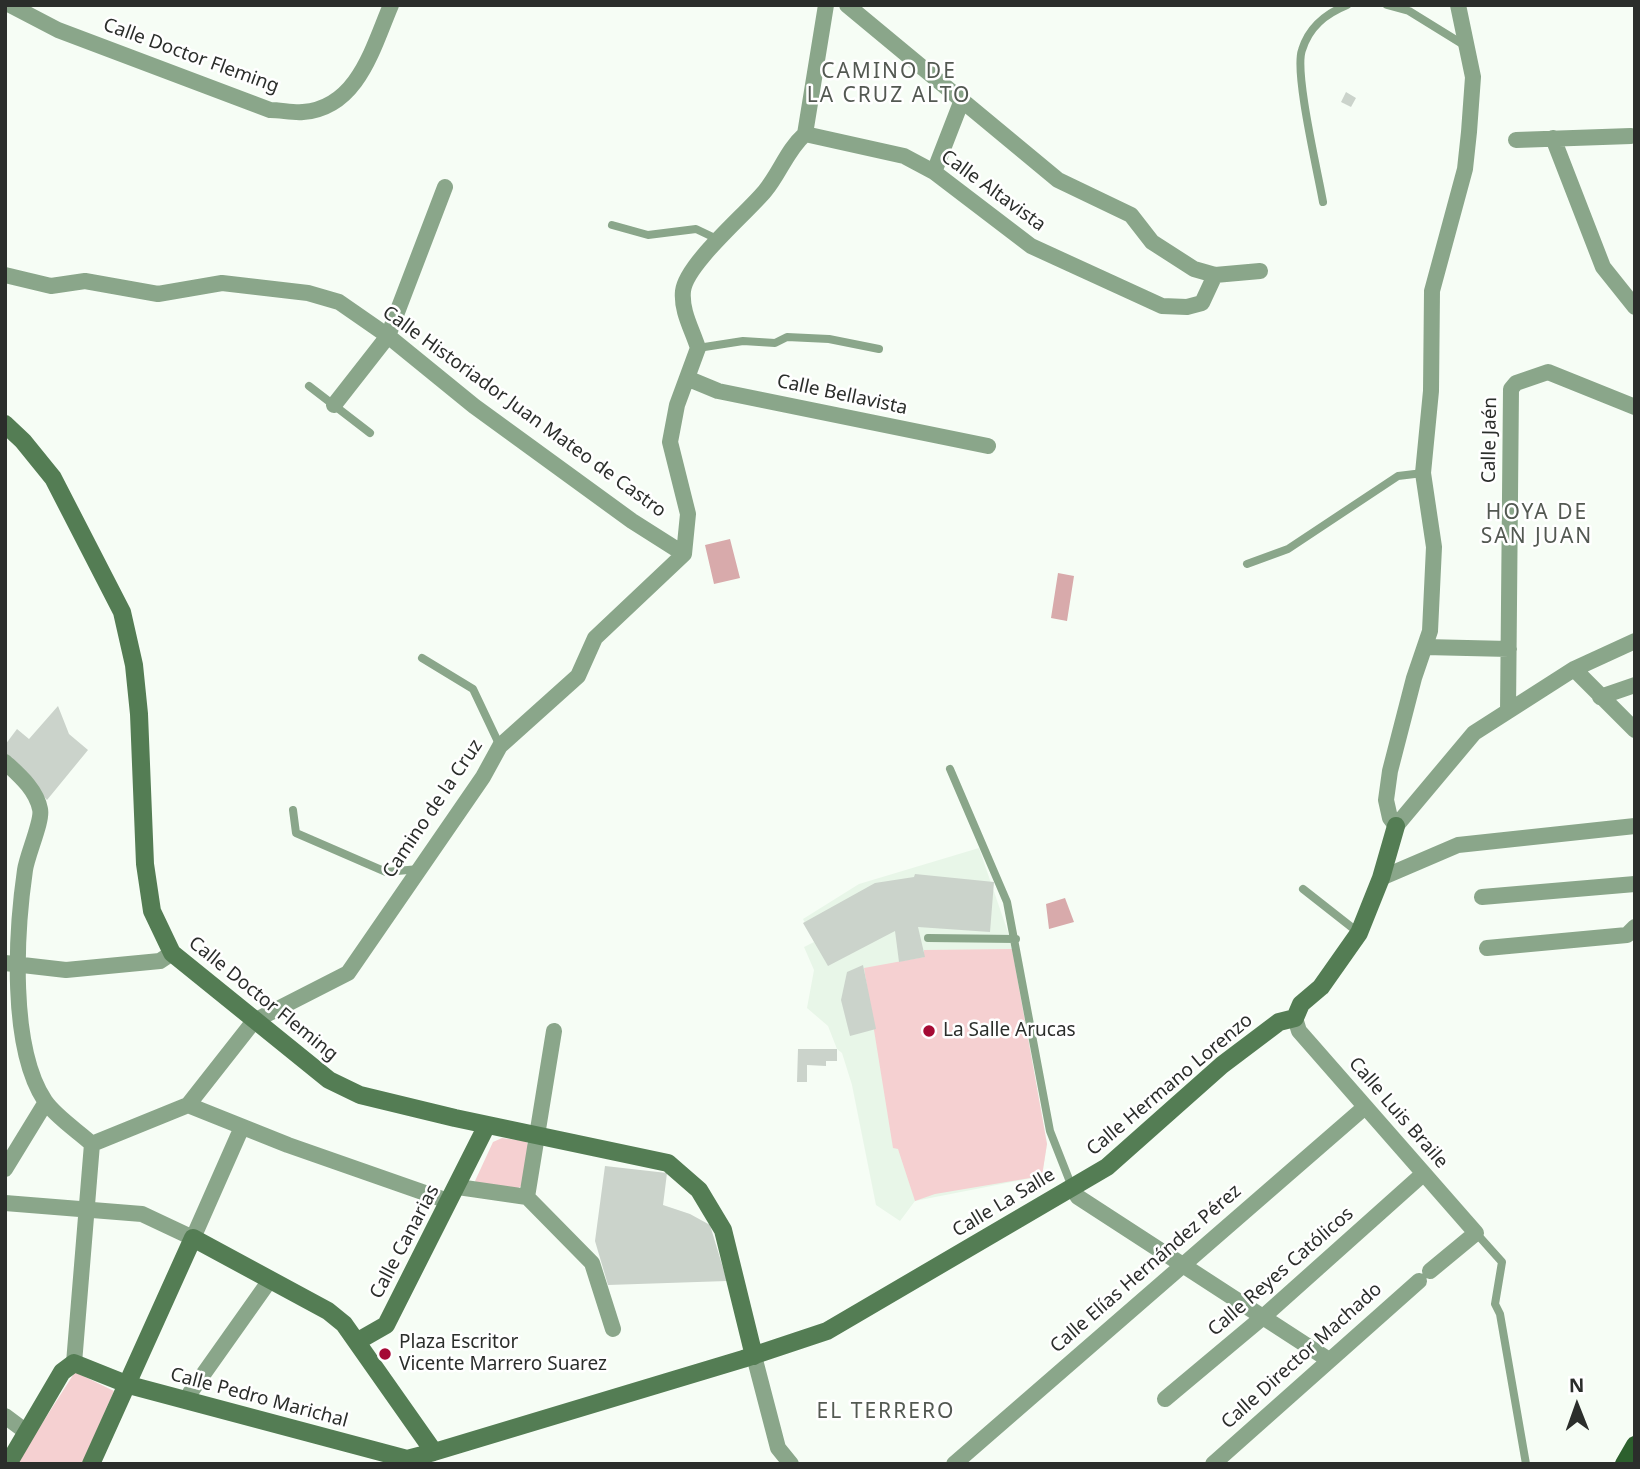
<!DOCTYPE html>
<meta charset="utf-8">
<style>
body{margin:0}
#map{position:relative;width:1640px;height:1469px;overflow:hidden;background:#f6fdf5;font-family:"Noto Sans",sans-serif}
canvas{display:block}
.frame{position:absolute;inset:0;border:7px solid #2b2e2b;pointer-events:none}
.north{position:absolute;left:1542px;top:1371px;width:70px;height:70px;-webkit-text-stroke:5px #fff;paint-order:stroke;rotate:359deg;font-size:19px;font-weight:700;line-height:28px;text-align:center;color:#2b2e2b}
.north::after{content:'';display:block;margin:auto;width:24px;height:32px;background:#2b2e2b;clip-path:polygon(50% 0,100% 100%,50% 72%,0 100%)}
</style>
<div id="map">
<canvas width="1640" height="1469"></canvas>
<div class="frame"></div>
<div class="north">N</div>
</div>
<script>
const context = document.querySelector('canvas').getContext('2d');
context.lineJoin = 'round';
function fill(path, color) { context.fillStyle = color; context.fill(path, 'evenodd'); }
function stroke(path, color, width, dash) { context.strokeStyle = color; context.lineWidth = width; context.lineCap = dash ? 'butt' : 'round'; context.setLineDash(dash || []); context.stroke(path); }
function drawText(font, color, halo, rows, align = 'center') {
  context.font = font + ' "Noto Sans",sans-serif'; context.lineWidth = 5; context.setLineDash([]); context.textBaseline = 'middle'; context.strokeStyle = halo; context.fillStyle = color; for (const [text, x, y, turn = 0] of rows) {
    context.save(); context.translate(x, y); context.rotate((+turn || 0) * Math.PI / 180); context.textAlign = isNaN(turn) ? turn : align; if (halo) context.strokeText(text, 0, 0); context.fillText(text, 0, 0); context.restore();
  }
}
fill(new Path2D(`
 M979,848L1012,944L1047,1144L1042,1176L915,1201L900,1221L876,1205L852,1085L842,1053L837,1049L828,1026L807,1008L814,970L804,947L814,942L803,919L859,884Z`), '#e8f6e8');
fill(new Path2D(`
 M1012,949L1047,1144L1042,1176L935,1194L915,1201L898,1149L893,1148L864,968L924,957V950Z
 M502,1138L526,1141L530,1148L524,1184L514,1191L480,1186L475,1181L493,1142Z
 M75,1372L114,1391L82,1464H16Z`), '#f5d0d1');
fill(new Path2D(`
 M730,539L740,578L714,584L705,545Z
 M1058,573L1074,576L1067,621L1051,618Z
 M1065,898L1074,922L1049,929L1046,904Z`), '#d8aaab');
fill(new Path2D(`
 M1346,92L1356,98L1351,107L1341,102Z
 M58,706L69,734L88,750L47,800L5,755V745L17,729L29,739Z
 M915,874L994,882L990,932L918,927L925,957L899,962L895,931L828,966L803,923L875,883L914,877Z
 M863,965L876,1029L850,1036L841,1000L847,972Z
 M798,1049H837V1061H826V1066L807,1065V1082H797Z
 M605,1166L667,1173L663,1205L690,1214L710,1225L727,1281L608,1285L595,1241Z`), '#cbd3cb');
stroke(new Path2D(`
 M1387,5L1409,11L1464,45
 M1323,202C1318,173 1294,72 1302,50C1309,27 1325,14 1347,5
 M612,225L648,235L696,229L717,239
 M698,348L743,341L775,343L787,337L829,339L879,349
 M309,386L370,433
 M1247,564L1288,549L1398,476L1423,473
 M422,658L473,689L500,746
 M950,769L1007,902L1050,1131L1072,1187
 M293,810L296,833L386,872L419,869
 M1303,889L1359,933
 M928,938L1016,939
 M1476,1233L1502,1262L1495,1304L1500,1314L1526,1464`), '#8aa68a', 8);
stroke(new Path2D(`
 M10,5L58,30L270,110C281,110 293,113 303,112C358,108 373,47 391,5
 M847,5L1058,180L1131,215L1152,242L1194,269L1215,275L1260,271
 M1458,5L1473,77L1469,132L1465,169L1432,291L1431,391L1423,473L1434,547L1430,631L1414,678L1390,771L1386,800L1390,818L1396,826L1474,733L1574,669L1635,641
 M805,134L904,156L934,172L1031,246L1162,306L1187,307L1202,303L1215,275
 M1553,138L1603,267L1635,307
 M1516,140L1631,136
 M934,172L962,100
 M5,275L51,286L85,281L158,294L222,283L308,293L339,302L388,336L474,406L632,521L684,554
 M689,379L718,391L988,446
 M334,405L388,336L445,187
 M1425,647L1509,649
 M1574,669L1635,730
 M1600,697L1635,685
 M1508,711L1511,389L1516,383L1548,372L1635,407
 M5,762C19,775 36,789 40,809C43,820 27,855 25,870C16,932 9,1047 45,1101C56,1117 78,1131 92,1144
 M1381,878L1458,845L1635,826
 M1482,897L1635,884
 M1487,948L1627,935L1635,927
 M5,963L66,970L160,961L172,953
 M1295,1018L1299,1031L1476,1233L1430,1271
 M188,1105L288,1145L448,1201
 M92,1144L188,1105L254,1021L348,973L483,777L500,746L578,676L595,638L684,554L688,514L670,442L677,405L698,348C692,329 681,311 683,291C686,264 746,214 765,191C780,173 787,150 805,134L826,5
 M5,1169L46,1102
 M458,1187L527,1197
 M1072,1188L1078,1197L1329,1360
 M527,1197L554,1031
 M527,1197L592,1263L613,1329
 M5,1203L142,1214L193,1238L242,1127
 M754,1356L778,1448L791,1464
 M74,1363L92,1144
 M1165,1399L1263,1317L1423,1174
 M188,1400L190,1393L270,1280
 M5,1416L25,1431
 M954,1464L1365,1107
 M1213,1464L1419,1281`), '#8aa68a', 16);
stroke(new Path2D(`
 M5,424L23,441L53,478L122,612L134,665L139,714L145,864L152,911L172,953L329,1080L360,1095L455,1118L668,1163L699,1190L723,1230L754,1356
 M358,1341L386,1325L487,1125
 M8,1464L62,1372L74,1363L129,1385L407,1459L434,1452L743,1359L827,1331L1107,1167L1222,1065L1279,1022L1295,1018L1301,1004L1321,987L1359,933L1381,878L1396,826
 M91,1464L193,1238L328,1311L344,1324L434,1452`), '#547d54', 18);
stroke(new Path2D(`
 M1624,1464L1635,1445`), '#2c602d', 18);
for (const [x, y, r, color] of [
 [929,1031,7,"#a50a34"],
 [385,1354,7,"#a50a34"]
]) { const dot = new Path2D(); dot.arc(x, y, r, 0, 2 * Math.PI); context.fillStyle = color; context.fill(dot); stroke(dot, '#fff', 2.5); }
drawText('19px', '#2b2e2b', '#fff', [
 ["Calle Doctor Fleming",191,56,20],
 ["Calle Altavista",993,191,36],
 ["Calle Bellavista",842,395,12],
 ["Calle Historiador Juan Mateo de Castro",524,412,36],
 ["Calle Jaén",1490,440,-89],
 ["Camino de la Cruz",433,809,-56],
 ["Calle Doctor Fleming",263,999,39],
 ["Calle Hermano Lorenzo",1170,1085,-40],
 ["Calle Luis Braile",1398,1113,49],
 ["Calle La Salle",1004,1203,-31],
 ["Calle Canarias",405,1242,-62],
 ["Calle Elías Hernández Pérez",1146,1269,-41],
 ["Calle Reyes Católicos",1281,1272,-41],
 ["Calle Director Machado",1302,1356,-42],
 ["Calle Pedro Marichal",259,1398,15]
]);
drawText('19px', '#2b2e2b', '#fff', [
 ["La Salle Arucas",943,1031],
 ["Plaza Escritor",399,1343],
 ["Vicente Marrero Suarez",399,1365]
], 'left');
context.letterSpacing = '2px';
drawText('21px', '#535952', '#fff', [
 ["CAMINO DE",889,72],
 ["LA CRUZ ALTO",889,96],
 ["HOYA DE",1537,513],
 ["SAN JUAN",1537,537],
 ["EL TERRERO",886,1412]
]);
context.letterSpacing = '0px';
</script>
